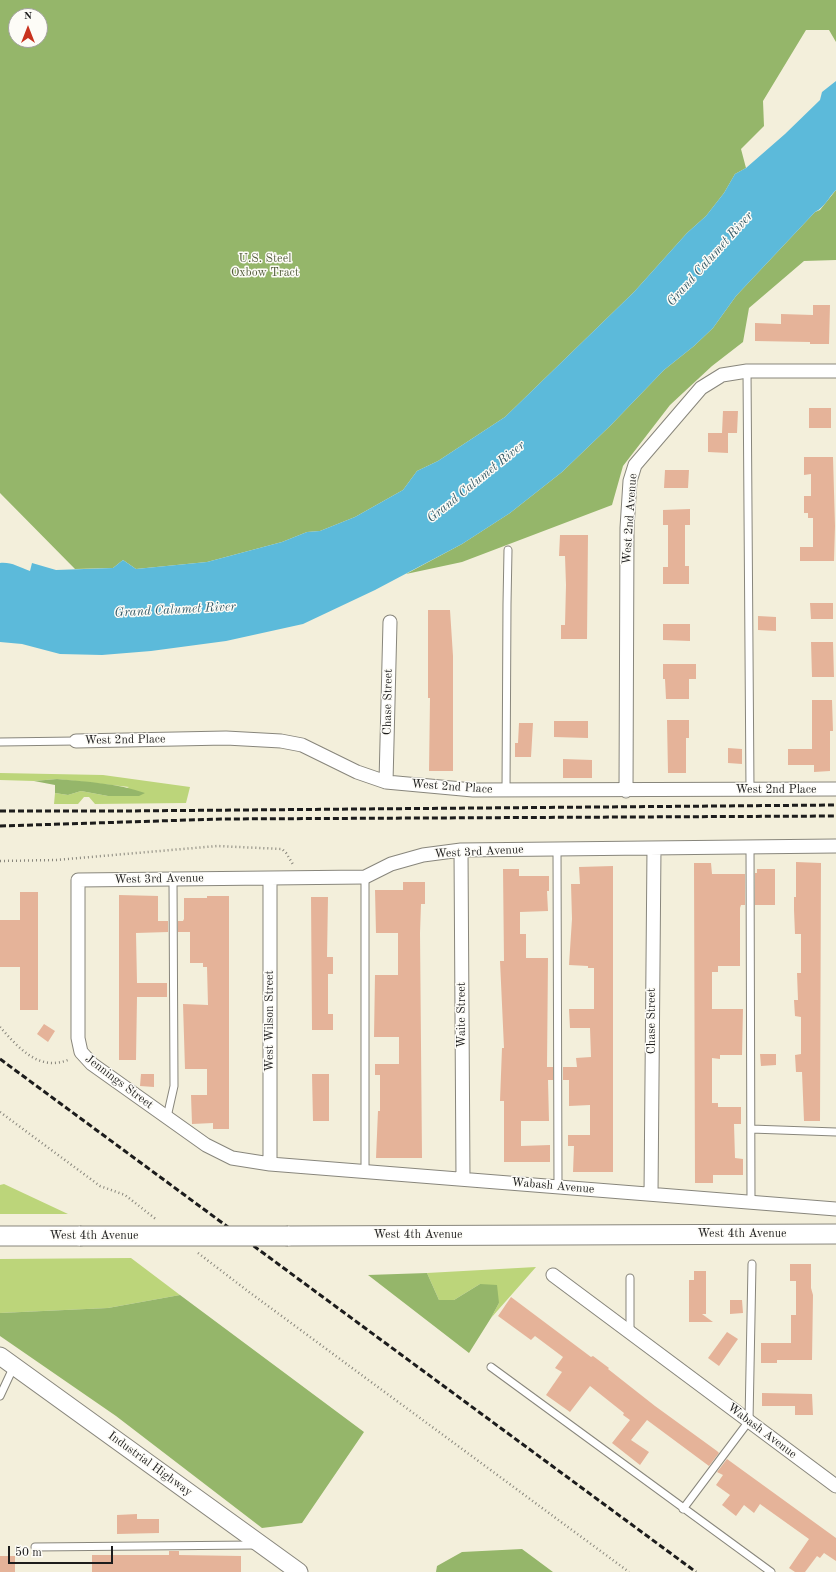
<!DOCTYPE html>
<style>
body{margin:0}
#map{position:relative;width:836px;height:1572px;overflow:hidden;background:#f3efdb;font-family:"Old Standard TT",serif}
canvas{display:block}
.north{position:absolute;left:8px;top:8px;width:40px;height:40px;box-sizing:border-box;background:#fdfcf7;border:1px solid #a3a29f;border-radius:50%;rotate:0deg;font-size:11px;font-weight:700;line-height:16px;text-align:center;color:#1c1c1c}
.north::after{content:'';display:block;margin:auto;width:14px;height:18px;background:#c8321e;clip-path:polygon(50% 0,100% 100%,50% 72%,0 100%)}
.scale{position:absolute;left:8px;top:1546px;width:105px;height:18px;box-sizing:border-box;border:2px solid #1c1c1c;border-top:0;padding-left:5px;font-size:12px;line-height:14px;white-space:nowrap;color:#1c1c1c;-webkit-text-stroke:3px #fdfcf7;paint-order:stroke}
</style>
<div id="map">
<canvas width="836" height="1572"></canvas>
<div class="north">N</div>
<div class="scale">50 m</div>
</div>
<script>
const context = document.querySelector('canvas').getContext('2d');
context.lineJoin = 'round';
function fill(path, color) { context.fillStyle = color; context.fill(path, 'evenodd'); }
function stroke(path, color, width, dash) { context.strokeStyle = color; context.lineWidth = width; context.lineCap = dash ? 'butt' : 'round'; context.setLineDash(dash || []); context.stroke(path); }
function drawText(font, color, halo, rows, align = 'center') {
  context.font = font + ' "Old Standard TT",serif'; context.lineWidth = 3; context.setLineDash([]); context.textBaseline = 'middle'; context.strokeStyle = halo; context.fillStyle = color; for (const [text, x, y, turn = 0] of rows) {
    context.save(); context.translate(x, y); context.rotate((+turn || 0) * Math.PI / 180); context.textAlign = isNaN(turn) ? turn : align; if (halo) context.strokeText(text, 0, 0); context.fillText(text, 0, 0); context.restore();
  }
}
fill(new Path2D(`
 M0,773L103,775L190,787L186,803L95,804L89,797H84L78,804H54L55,793L68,795L81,791L108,796L129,787L57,779L34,781L0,780Z
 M4,1184L68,1214H0V1185Z
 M131,1258L180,1295L108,1308L0,1313V1259Z
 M536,1267L491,1318L499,1303L480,1284L454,1300H439L427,1273Z`), '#bcd57a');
fill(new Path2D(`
 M0,0H836V42L829,30H806L763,101L764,126L741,149L746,168L735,174L724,193L706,216L687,233L634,292L505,417L438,461L417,471L403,490L355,517L320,531L307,532L282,542L207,562L136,569L123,560L113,568L75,569L0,493ZM16,16H40V40H16Z
 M836,190V260L804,261L749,308L743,342L712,366L670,405L623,466L612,505L462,562L406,574L462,544L510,513L562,472L611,425L664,370L694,346L713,328L736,296L815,212L820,210Z
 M57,779C87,782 117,783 145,793L139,796H108L81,791L68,795L55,793V785L34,781Z
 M427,1273L439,1300H454L480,1284L497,1285L499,1303L491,1318L469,1353L368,1275Z
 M180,1295L364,1432L302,1523L262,1528L116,1416L0,1336V1313L108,1308Z
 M522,1549L553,1572H436L437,1566L462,1552Z`), '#95b66a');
fill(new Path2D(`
 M836,81V190C828,198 825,207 815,212L736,296L713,328L694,346L664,370L611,425L562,472L510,513L462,544L375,590L303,624L226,641L151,651L102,655L60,654L22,644L0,642V563C12,562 18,567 30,571L32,563L56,570L113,568L123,560L136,569L207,562L282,542L307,532L320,531L355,517L403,490L417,471L438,461L505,417L634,292L687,233L706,216L724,193L735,174L746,168L785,134L820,100L822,92Z`), '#5cbada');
fill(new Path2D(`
 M813,305H830L829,344H810V342L755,341V323L781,324V314L813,315Z
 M809,408H831V428H809Z
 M723,411H738L737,433H722Z
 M708,433H728V453L708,452Z
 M804,457H833L835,526L834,561H800V547H813V518H808V513H804V496H811V474L804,475Z
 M665,470H689L688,488H664Z
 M690,509V525H685V566H689V584H663V567H668V525H663V510Z
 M560,535H588L587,639H561V625H565L566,585L565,556H559Z
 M810,603H833V619H811Z
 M428,610H450L453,656V771H429L430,698H428Z
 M758,616L776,617V631L758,630Z
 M663,624H690V641L663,640Z
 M811,642H833L834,677H812Z
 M663,664H696V679H689V699H666L665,679H663Z
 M812,700H832L833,731H830V771L814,772V765H788V749H812Z
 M667,720H689V738H686V773H668Z
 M554,721H588V738L554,737Z
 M519,723H533L531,757H515V743H518Z
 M728,748L742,749V764L728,763Z
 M563,759L592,760V778H563Z
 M796,862L821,863L820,1121H804L802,1072H796L795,1055L801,1054V1017L795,1016L794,1000H798L797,973H801V934H795L794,910V897H796Z
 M694,863H711L712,874H745V905H741L740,908V966H718V972H712V1009H743L742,1055H720V1059L712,1058V1103H718V1107H741V1124H734L735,1158L743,1159V1175H713V1183H695Z
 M613,866V1172H573L574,1146H568V1135H590V1105L569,1106V1080H563V1067H577L576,1058L591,1057L590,1028H570L569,1009H594V968H588V966L569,965L572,919L571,884H580L579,867Z
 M503,869H519V876H549V891H547L548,911L520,912V934H526V958H548L547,1067H553V1080H548L549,1121H521V1146L550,1145V1162H504V1101H500L502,1048H504L500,961H504Z
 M757,869H775V905H755V873H757Z
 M403,882H425V904H421L420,933L422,1158H376L378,1111H380V1075H375V1064H399V1037H374L375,975H398V933H376L375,890H403Z
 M20,892H38V1010H20V967H0V920H20Z
 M119,895L158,896V921H168V932L136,933L137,983H167V997H137L136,1060H119Z
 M207,896H229V1129H213V1123L192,1124L191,1095H207V1069H185L183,1004L208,1005L207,967H203V963H190V932H178V921H183L184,919V898H207Z
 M311,897H328L327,957H333V974H328V1014H333V1030H312Z
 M44,1024L55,1031L48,1042L37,1034Z
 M760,1054H776V1065L761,1066Z
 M141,1074H154V1087L140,1086Z
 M312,1074H329V1121H313Z
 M790,1264H811V1288L813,1295L812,1360H777V1363H761V1343H791V1315H796V1281H790Z
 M694,1271H706V1314H702L713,1322H689V1280H694Z
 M511,1297L591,1357L593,1356L609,1368L608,1369L655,1406L717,1451L719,1453L709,1466L647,1420L631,1440L649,1452L640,1465L612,1443L630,1420L623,1415L624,1413L590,1386L570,1412L546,1395L562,1372L555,1368L563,1357L535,1336L531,1340L498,1316Z
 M730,1300H742L743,1313L730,1314Z
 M727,1332L738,1339L719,1366L708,1358Z
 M762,1393L812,1394L813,1415H795V1406H762Z
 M727,1459L836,1538V1561L824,1553L820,1558L817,1556L805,1572H795L789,1568L809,1539L760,1504L754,1513L744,1505L736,1516L722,1505L730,1495L716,1485L723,1475L717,1472Z
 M137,1514V1519H159V1533L117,1534V1515Z
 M169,1551H179V1555L241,1556V1572H92V1555H169Z
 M0,1556H15V1572H0Z`), '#e5b399');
const service = new Path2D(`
 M747,371L750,790
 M0,742L76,741
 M506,791L507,604L508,550
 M750,847L751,1202
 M557,849L558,1187
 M365,877V1172
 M167,1117L174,1086L173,879
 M751,1129L836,1132
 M630,1278V1333
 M491,1367L771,1572
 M0,1396L14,1366
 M683,1509L749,1421L752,1264
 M35,1547L255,1545`);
const minor = new Path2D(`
 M76,741L226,738L281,741L302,745L357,772L386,782L473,790L836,789
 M386,782L390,622
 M626,791L627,528L630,481L635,465L701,388L722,375L747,371H836
 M836,846L461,850L423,855L391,864L365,877L78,880V1038L81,1052L92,1064L206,1145L232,1158L270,1164L836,1209
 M461,850L463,1179
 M270,1164V878
 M651,1194L654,848
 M553,1275L836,1486`);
const tertiary = new Path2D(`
 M0,1356L299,1572`);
const secondary = new Path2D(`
 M0,1236H80
 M288,1236L836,1234`);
stroke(service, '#88867c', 9);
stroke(minor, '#88867c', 15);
stroke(tertiary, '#88867c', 19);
stroke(secondary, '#88867c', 21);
stroke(new Path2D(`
 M0,861L56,860L217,846L282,849L286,853L294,866
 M0,1027C18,1047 39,1073 70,1059
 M0,1112L100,1186L125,1195L157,1220
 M198,1253L249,1292L629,1572`), '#88867c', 2.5, [1, 3]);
stroke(service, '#fff', 7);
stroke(minor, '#fff', 13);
stroke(tertiary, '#fff', 17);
stroke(secondary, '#fff', 19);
stroke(new Path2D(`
 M0,811H122L836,805
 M0,826L221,819L836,816
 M0,1059L696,1572`), '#1c1c1c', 3, [6, 3]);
const secondaryBridge = new Path2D(`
 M80,1236H288`);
stroke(secondaryBridge, '#88867c', 21, []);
stroke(secondaryBridge, '#fff', 19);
drawText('12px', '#545d3d', '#fdfcf7', [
 ["U.S. Steel",265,259],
 ["Oxbow Tract",265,273]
]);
drawText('12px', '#1c1c1c', '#fdfcf7', [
 ["West 2nd Avenue",630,519,-86],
 ["Chase Street",388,702,-89],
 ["West 2nd Place",125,740,-1],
 ["West 2nd Place",452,787,4],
 ["West 2nd Place",776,790],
 ["West 3rd Avenue",479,852,-3],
 ["West 3rd Avenue",159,879,-1],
 ["Waite Street",462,1015,-90],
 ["West Wilson Street",270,1021,-90],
 ["Chase Street",652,1021,-90],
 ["Jennings Street",119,1082,37],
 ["Wabash Avenue",553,1186,5],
 ["West 4th Avenue",742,1234],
 ["West 4th Avenue",418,1235],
 ["West 4th Avenue",94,1236],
 ["Wabash Avenue",762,1431,37],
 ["Industrial Highway",150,1464,36]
]);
drawText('italic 13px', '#365b68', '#fdfcf7', [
 ["Grand Calumet River",710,259,-48],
 ["Grand Calumet River",476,482,-39],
 ["Grand Calumet River",175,610,-3]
]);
</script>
